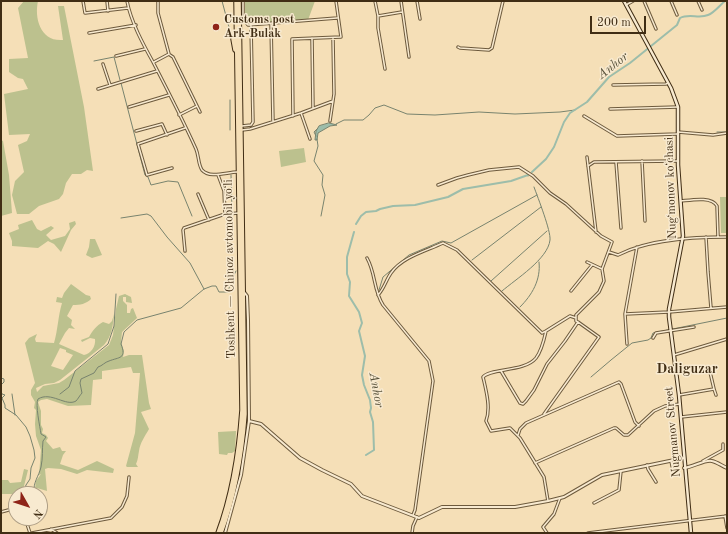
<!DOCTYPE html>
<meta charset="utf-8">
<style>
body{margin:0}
#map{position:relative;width:728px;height:534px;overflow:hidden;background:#f5dfb7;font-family:"Old Standard TT",serif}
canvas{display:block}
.frame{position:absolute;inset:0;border:2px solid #402d14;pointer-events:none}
.north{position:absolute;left:8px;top:486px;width:40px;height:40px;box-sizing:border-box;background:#f8ead0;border:1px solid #ae9e85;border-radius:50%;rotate:129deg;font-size:11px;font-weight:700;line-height:16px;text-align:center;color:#402d14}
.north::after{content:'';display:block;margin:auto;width:14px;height:18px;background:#8f2418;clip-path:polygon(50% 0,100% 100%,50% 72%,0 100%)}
.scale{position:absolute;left:590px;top:16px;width:56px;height:18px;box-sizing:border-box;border:2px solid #402d14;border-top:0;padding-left:5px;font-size:12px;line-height:14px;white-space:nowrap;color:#402d14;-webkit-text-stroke:3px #f8ead0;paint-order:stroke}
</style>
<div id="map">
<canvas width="728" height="534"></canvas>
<div class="frame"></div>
<div class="north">N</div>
<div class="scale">200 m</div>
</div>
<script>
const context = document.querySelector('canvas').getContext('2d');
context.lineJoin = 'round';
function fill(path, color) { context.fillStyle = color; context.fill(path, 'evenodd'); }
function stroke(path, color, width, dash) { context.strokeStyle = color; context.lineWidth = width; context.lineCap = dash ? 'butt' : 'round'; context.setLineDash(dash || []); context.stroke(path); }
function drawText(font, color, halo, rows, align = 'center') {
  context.font = font + ' "Old Standard TT",serif'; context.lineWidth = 3; context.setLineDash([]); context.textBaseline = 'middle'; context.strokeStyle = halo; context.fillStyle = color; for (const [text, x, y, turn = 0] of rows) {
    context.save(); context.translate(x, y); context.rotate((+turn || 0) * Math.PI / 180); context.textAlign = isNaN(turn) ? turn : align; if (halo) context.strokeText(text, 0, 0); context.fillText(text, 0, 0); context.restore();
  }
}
fill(new Path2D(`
 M24,1H38C34,19 41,42 63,40L58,6H64L84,107L93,171L87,170L81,174H72L66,183L63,194L59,199L39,206L29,214H17L12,195L15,181L24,172L18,145L27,141L30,134L9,135L4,94L28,89L23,79L18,78L9,72V59L28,58L18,8Z
 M245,1H315L308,20L249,24L245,21Z
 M1,140L3,141L9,175L12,213L1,216Z
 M304,148L306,162L281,167L279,151Z
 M720,197H727V233H721Z
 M32,220L37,229L41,231L51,226L54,228L46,235L51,240L65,236L70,229L69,223L75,221L76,224L71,230L61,252L54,244L48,241L38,248L12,246V241L9,233L19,229L18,225Z
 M90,239H95L102,255L92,258L86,255L89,247Z
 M71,284L86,295L90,296L91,299C86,304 80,305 73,305L67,316L72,320L71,325L75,329L69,328L65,333L59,344L84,355C91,354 96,346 95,339L90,338L82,342L81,340L89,337C93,330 96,326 103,322L109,324L112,321L114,314C113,325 112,336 104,345L60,380L54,383L45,384L36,388L37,392L43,386L59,383L64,380L109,345L113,335L116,309L119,296L125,294L131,297L132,303L126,302V297H123V301L127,305V313H130L131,309L133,308L137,318L122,332L121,342L124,351L123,357L129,355H142L149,403L151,409L141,412L149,429C145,436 140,443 139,451C138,456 138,460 136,464L138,467H127L126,466L135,433L140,373H133L131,367L102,371V379L93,380L91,405L68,406L47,399L41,400L38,402L41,411V425L43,429L42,433L46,435L48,438L46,441L53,449L60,447L62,451H66L63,455L60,464L78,470L97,461L114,469L113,473L87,470L77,474L61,469L48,468L45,469L47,491L37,488L35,489L36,481L41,474L39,475L41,450L36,436L35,424L36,410L34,408L35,402L31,395V390L35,383L25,343L29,338L37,334L35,339L36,342L54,343C58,329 58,316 62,303L56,302L57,297L62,298L64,293ZM60,348L66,350V352L73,355L63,370L51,366Z
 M236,431L235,451L232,453H228L227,455L219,454L218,432Z
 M24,469L28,470L22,494H1V480H8L10,483L21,482Z`), '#bcc18e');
const water = new Path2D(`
 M329,123L337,125L330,126L318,133L317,140H315L316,131L319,126Z`);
fill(water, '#9dbdaa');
stroke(water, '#78836e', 1);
stroke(new Path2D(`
 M222,1L229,27
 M94,61L114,57L120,80
 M121,83L145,175L148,177L151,185L168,181L178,182L192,216
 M336,124L344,120H363L369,115L375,108L384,105L407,114L435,115L479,112L515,114L560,112L575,110
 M230,130V100
 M717,132H727
 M316,136L314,132L317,129
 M317,139L318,146L314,161L323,175L322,185L325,195L321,216
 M231,175L232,210
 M528,175V176
 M121,218L147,214L151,216L167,237L190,263L204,289
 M472,260L541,207
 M491,281L547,231
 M379,290L383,277L409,255L442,241L451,243L537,195
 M502,291C516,279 548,259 550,240C551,231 538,198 534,187
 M520,307C532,295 541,280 539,262
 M591,377L611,360L632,343L648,340L651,338L653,333L727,318
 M1,378L4,379V382L1,385
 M1,391L2,394L5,395L2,398L5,405V408L16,415L26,427L30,436L34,450L35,458L31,468L30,479L26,485L23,494
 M12,394L15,415
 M60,394L69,387L75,371L108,344L114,326L116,294
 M34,492C33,482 39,476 41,467C43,458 42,449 43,441L46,437L41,434C40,427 35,404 38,399C51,391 66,407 76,401C78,399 80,395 82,393L80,383L81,379L94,373L98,367C102,366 105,362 109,361C119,357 127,359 121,344L124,332L137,320L181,308L204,289L212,286H216L219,292H228L231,281L236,271`), '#78836e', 1);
stroke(new Path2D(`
 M532,172L546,159L554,147L564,122L570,113L587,102L609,77L630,63L677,25L680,18C689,13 699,19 708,15C714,13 720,5 725,1
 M356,224L361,216L366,212L376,211L380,209L393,206L415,205L448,197L463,189L511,181L528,175
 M354,232L347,257V274L350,282L349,296L359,312L362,323L359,331L365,356L362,375L364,385L370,400L371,408L370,412L373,422L374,450L366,455`), '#9dbdaa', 2);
const minor = new Path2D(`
 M83,1L85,13L128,8
 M107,1L108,11
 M127,1C131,22 143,44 153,62C168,91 183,120 196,149C199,156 198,164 202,170C210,179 227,172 237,172
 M243,1V19L248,25L337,18
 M375,1L378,16V28L385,69
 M401,1L409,57
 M417,1L420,19
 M644,1L656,29
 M671,1L677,15
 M698,1L702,10
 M626,5L633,1
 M378,16L402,12
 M271,24L273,122
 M89,33L136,25
 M312,38L313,108
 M458,47L460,48L489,50L492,48L503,1
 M170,55L173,57L200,112
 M116,56L145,49
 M154,62L169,54L158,13V1
 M103,64L110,85
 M613,85L666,84L668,83
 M98,89L157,71
 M129,107L169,95
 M610,109L678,107
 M301,113L310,139
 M179,115L197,106
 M293,116L292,39L341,37L336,1
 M584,116L617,136L677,134
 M330,121L334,94L333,38
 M242,126L251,125L253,122L251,26
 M242,130L250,129L301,113L333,101
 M136,131L162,124L167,135
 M678,132L713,135L727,133
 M587,157L596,232
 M642,161L645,221
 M616,162L621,228
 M588,166L594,162L678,161
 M172,168L147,175L138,144L185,128
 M218,175L224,191L225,214
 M438,185L457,178L468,175L489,170L519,167L533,176L550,193L566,204L601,236L612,242L602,269L604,281L599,292L576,315V321L578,322
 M198,194L209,220
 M681,201C691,200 712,196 717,206L718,237
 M706,237L708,272L711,308
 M185,251L183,230L184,228L225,214L239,213
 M609,252L618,255C649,239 693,237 727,237
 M367,258C376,274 373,289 383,305L429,361L433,381L415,510L413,515
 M587,262L602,269
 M571,291L592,265
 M378,295C384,289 386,280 391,273C402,257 426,251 443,243L457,250L542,333L546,331L570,316L576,318
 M625,314L669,312L727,307
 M546,331C544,340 542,350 536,358C525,372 490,368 483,377C486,390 491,408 486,421L491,431L510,428L520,438L544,477L548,501
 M653,338L656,333L694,327
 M627,344L625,314L637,247
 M674,355L727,339
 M501,371L520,403L523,404L526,401L534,390L547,364L565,341L578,322
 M714,389L716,395
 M679,395L714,389L710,372
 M544,414L599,337L578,322
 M681,417L727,412
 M518,435L520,429L526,423L619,382L621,384L635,422L639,426
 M671,461L673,471
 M703,461L723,450V444
 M535,463L614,428H616L624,435H628L654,411L665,406L680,404
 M647,465L648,469L656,482
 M594,503L619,490L621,471
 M1,512L16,508
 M725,516L727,528
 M25,518L30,533
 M51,529L57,533
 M32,533L111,518L122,507L127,496L129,477
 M412,533L413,526L417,517
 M547,533L543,527L554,514L560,498
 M588,533L727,516`);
const tertiary = new Path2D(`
 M249,421L261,424L300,458L322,470L351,484L362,496L419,518L442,507H515L548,501L564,497L602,475L684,458
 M684,468C693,467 706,459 712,461C717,462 722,466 727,468
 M225,533L241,475L249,421L248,320L247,296L244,292`);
const secondary = new Path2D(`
 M624,1L671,88L678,107V165L683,236L669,309V317L679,395L691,533`);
const trunk = new Path2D(`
 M235,50L233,39L236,37L239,38
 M218,533C233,493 239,452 242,410L236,1
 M221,533C235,495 242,454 245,414L239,1`);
stroke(minor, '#6d5a3d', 3.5);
stroke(tertiary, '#6d5a3d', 4);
stroke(secondary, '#402d14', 4.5);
stroke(trunk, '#402d14', 5.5);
stroke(minor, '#f8ead0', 1.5);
stroke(tertiary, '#f8ead0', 2);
stroke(secondary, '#f8ead0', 2.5);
stroke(trunk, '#f5dfb7', 3.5);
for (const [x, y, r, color] of [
 [216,27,4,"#8f2418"]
]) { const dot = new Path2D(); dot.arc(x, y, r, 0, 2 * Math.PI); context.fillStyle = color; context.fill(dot); stroke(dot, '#f8ead0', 1.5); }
drawText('bold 12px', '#402d14', '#f8ead0', [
 ["Customs post",224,20],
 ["Ark-Bulak",224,34]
], 'left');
drawText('12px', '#402d14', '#f8ead0', [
 ["Nugʻmonov koʻchasi",671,188,-92],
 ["Toshkent — Chinoz avtomobil yoʻli",230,269,-91],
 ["Nugmanov Street",673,432,-95]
]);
drawText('italic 13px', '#57513a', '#f8ead0', [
 ["Anhor",613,66,-38],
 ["Anhor",376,390,80]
]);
drawText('bold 14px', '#402d14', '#f8ead0', [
 ["Daliguzar",687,369]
]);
</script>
